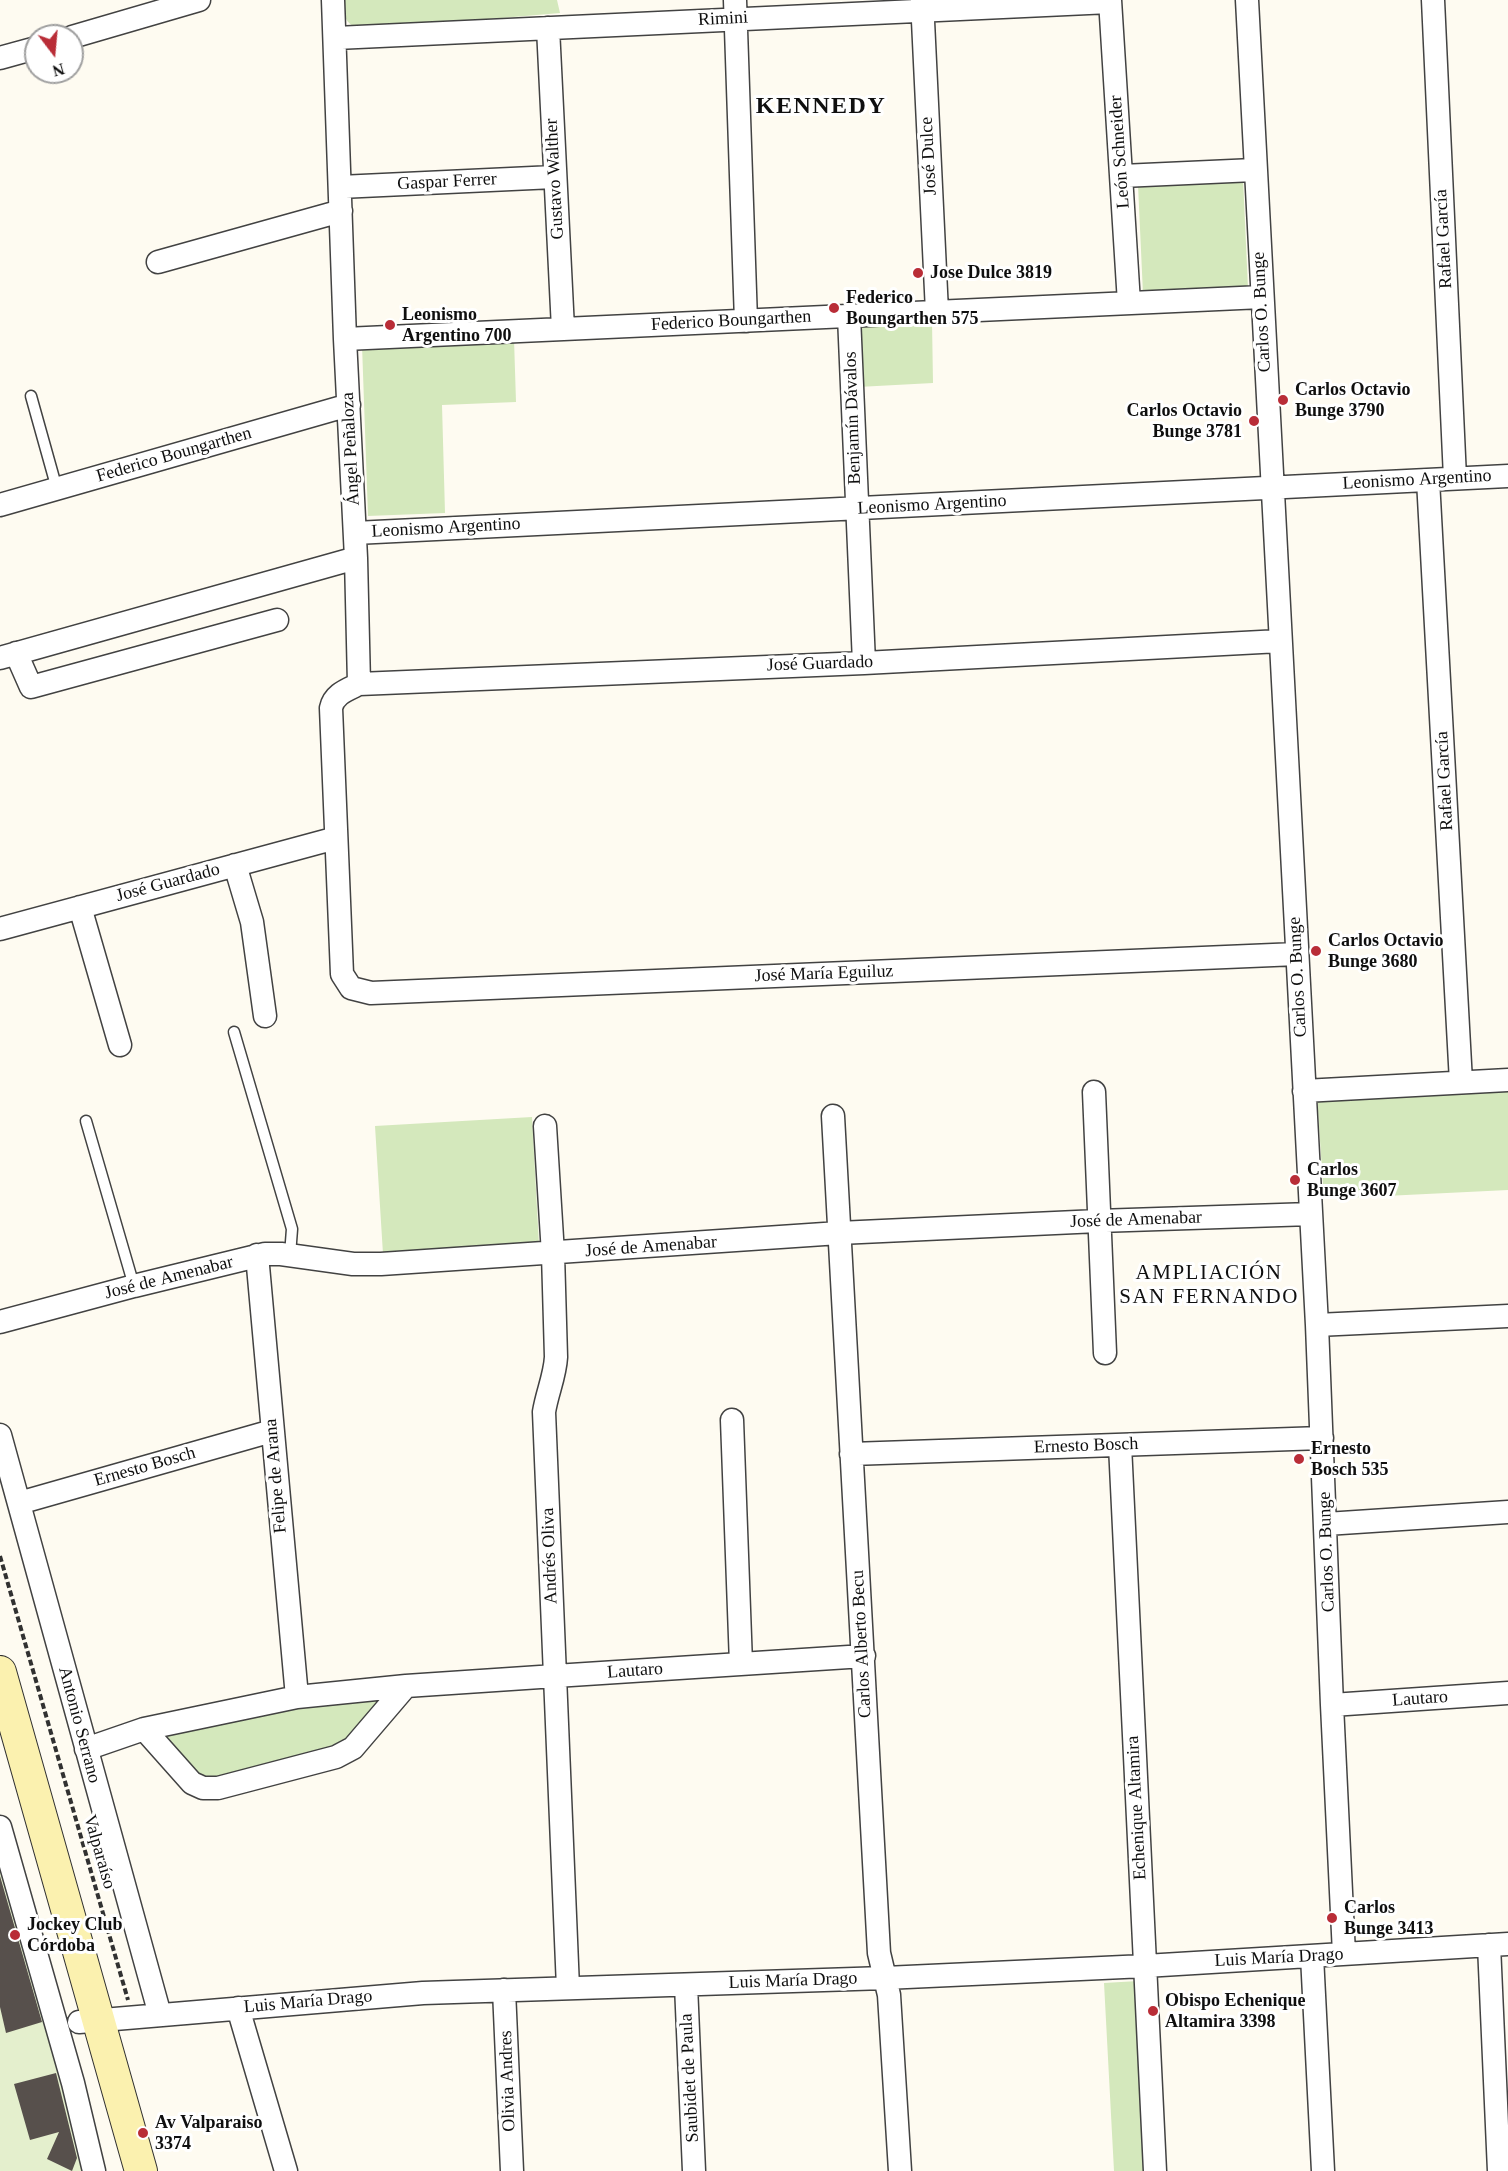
<!DOCTYPE html>
<meta charset="utf-8">
<style>
body{margin:0}
#map{position:relative;width:1508px;height:2171px;overflow:hidden;background:#fefbf1;font-family:"Times New Roman",serif}
canvas{display:block}
.north{position:absolute;left:24px;top:24px;width:60px;height:60px;box-sizing:border-box;background:#fff;border:2px solid #9f9f9f;border-radius:50%;rotate:164deg;font-size:16px;font-weight:700;line-height:24px;text-align:center;color:#0f0f0f}
.north::after{content:'';display:block;margin:auto;width:21px;height:27px;background:#b92d37;clip-path:polygon(50% 0,100% 100%,50% 72%,0 100%)}
</style>
<div id="map">
<canvas width="1508" height="2171"></canvas>
<div class="north">N</div>
</div>
<script>
const context = document.querySelector('canvas').getContext('2d');
context.lineJoin = 'round';
function fill(path, color) { context.fillStyle = color; context.fill(path, 'evenodd'); }
function stroke(path, color, width, dash) { context.strokeStyle = color; context.lineWidth = width; context.lineCap = dash ? 'butt' : 'round'; context.setLineDash(dash || []); context.stroke(path); }
function drawText(font, color, halo, rows, align = 'center') {
  context.font = font + ' "Times New Roman",serif'; context.lineWidth = 6; context.setLineDash([]); context.textBaseline = 'middle'; context.strokeStyle = halo; context.fillStyle = color; for (const [text, x, y, turn = 0] of rows) {
    context.save(); context.translate(x, y); context.rotate((+turn || 0) * Math.PI / 180); context.textAlign = isNaN(turn) ? turn : align; if (halo) context.strokeText(text, 0, 0); context.fillText(text, 0, 0); context.restore();
  }
}
fill(new Path2D(`
 M344,0H557L560,13L361,30C343,22 345,18 344,0Z
 M1243,179L1248,288L1143,294L1138,185Z
 M932,321L933,383L858,387L857,323Z
 M514,339L516,402L442,405L445,513L368,516L362,345Z
 M1508,1088V1190L1324,1199L1317,1097Z
 M532,1117L539,1245L383,1254L375,1126Z
 M391,1690L339,1749L202,1781L161,1734Z
 M1138,1981L1148,2171H1114L1104,1983Z`), '#d4e8bc');
fill(new Path2D(`
 M0,1826L98,2171H0Z`), '#e4efcd');
fill(new Path2D(`
 M0,1876L42,2022L6,2033L0,2007Z
 M56,2073L77,2158L72,2171L47,2159L59,2132L30,2140L14,2084Z`), '#57504c');
const service = new Path2D(`
 M31,396L57,489
 M234,1032L292,1229L290,1255
 M86,1121L134,1286`);
const minor = new Path2D(`
 M333,0L345,339L356,558L359,684
 M735,0L746,321
 M922,0L937,312
 M1110,0L1129,303
 M1247,0L1317,1325L1332,1705L1344,1954
 M1433,0L1455,478
 M548,28L563,329
 M72,37L199,0
 M336,38L1110,2
 M0,58L36,48
 M1122,176L1254,170
 M340,187L554,177
 M158,262L341,211
 M849,316L864,663
 M345,339L1262,297
 M1428,480L1461,1082
 M0,505L349,405
 M355,533L1508,476
 M1280,641L864,663L359,684C347,690 334,694 331,708L342,974L351,988L371,993L1297,954
 M16,653L31,687L277,620
 M0,658L356,558
 M235,865L252,922L265,1016
 M80,907L120,1045
 M0,929L336,838
 M1304,1091L1508,1080
 M1094,1092L1105,1353
 M833,1116L879,1953L889,1995L900,2171
 M545,1126L553,1254L556,1357C555,1376 547,1393 544,1412L568,1988
 M257,1255L297,1697
 M0,1322L134,1286L265,1254H281L353,1264H381L839,1233L1098,1221L1311,1214
 M1317,1325L1508,1316
 M732,1420L741,1664
 M0,1435L160,2015
 M1120,1445L1155,2171
 M851,1454L1322,1438
 M19,1503L272,1431
 M1326,1524L1508,1512
 M1332,1705L1508,1693
 M144,1729L192,1783L203,1788H218L336,1757L353,1748L406,1686
 M86,1749L144,1729L297,1697L406,1686L555,1676L864,1656
 M0,1827L73,2083L94,2171
 M1489,1945L1499,2171
 M1312,1956L1323,2171
 M686,1985L694,2171
 M504,1990L512,2171
 M238,2008L286,2171
 M79,2022L423,1993L885,1978L1145,1966L1508,1944`);
const secondary = new Path2D(`
 M0,1672L141,2171`);
stroke(service, '#424242', 13);
stroke(minor, '#424242', 25);
stroke(secondary, '#313131', 34);
stroke(new Path2D(`
 M0,1556L128,2000`), '#313131', 4, [6, 3]);
stroke(service, '#fff', 10);
stroke(minor, '#fff', 22);
stroke(secondary, '#fbf1af', 32);
for (const [x, y, r, color] of [
 [918,273,6,"#b92d37"],
 [834,308,6,"#b92d37"],
 [390,325,6,"#b92d37"],
 [1283,400,6,"#b92d37"],
 [1254,421,6,"#b92d37"],
 [1316,951,6,"#b92d37"],
 [1295,1180,6,"#b92d37"],
 [1299,1459,6,"#b92d37"],
 [1332,1918,6,"#b92d37"],
 [15,1935,6,"#b92d37"],
 [1153,2011,6,"#b92d37"],
 [143,2133,6,"#b92d37"]
]) { const dot = new Path2D(); dot.arc(x, y, r, 0, 2 * Math.PI); context.fillStyle = color; context.fill(dot); stroke(dot, '#fff', 2); }
drawText('18px', '#0f0f0f', '#fff', [
 ["Rimini",723,19,-3],
 ["León Schneider",1120,152,-94],
 ["José Dulce",929,156,-93],
 ["Gustavo Walther",555,179,-93],
 ["Gaspar Ferrer",447,182,-3],
 ["Rafael García",1444,239,-93],
 ["Carlos O. Bunge",1262,312,-93],
 ["Federico Boungarthen",731,321,-3],
 ["Benjamín Dávalos",853,418,-92],
 ["Ángel Peñaloza",351,449,-93],
 ["Federico Boungarthen",174,455,-16],
 ["Leonismo Argentino",1417,480,-3],
 ["Leonismo Argentino",932,505,-3],
 ["Leonismo Argentino",446,528,-3],
 ["José Guardado",820,664,-2],
 ["Rafael García",1445,781,-93],
 ["José Guardado",168,883,-15],
 ["José María Eguiluz",824,974,-2],
 ["Carlos O. Bunge",1298,977,-93],
 ["José de Amenabar",1136,1220,-2],
 ["José de Amenabar",651,1247,-4],
 ["José de Amenabar",169,1278,-14],
 ["Ernesto Bosch",1086,1446,-2],
 ["Ernesto Bosch",145,1467,-16],
 ["Felipe de Arana",276,1476,-95],
 ["Carlos O. Bunge",1327,1552,-92],
 ["Andrés Oliva",550,1556,-92],
 ["Carlos Alberto Becu",862,1644,-93],
 ["Lautaro",635,1671,-4],
 ["Lautaro",1420,1699,-4],
 ["Antonio Serrano",79,1725,75],
 ["Echenique Altamira",1137,1808,-93],
 ["Valparaíso",99,1852,74],
 ["Luis María Drago",1279,1958,-3],
 ["Luis María Drago",793,1981,-2],
 ["Luis María Drago",308,2002,-5],
 ["Saubidet de Paula",690,2078,-93],
 ["Olivia Andres",508,2081,-92]
]);
drawText('bold 18px', '#0f0f0f', '#fff', [
 ["Jose Dulce 3819",930,273],
 ["Federico",846,298],
 ["Boungarthen 575",846,319],
 ["Leonismo",402,315],
 ["Argentino 700",402,336],
 ["Carlos Octavio",1295,390],
 ["Bunge 3790",1295,411],
 ["Carlos Octavio",1242,411,"right"],
 ["Bunge 3781",1242,432,"right"],
 ["Carlos Octavio",1328,941],
 ["Bunge 3680",1328,962],
 ["Carlos",1307,1170],
 ["Bunge 3607",1307,1191],
 ["Ernesto",1311,1449],
 ["Bosch 535",1311,1470],
 ["Carlos",1344,1908],
 ["Bunge 3413",1344,1929],
 ["Jockey Club",27,1925],
 ["Córdoba",27,1946],
 ["Obispo Echenique",1165,2001],
 ["Altamira 3398",1165,2022],
 ["Av Valparaiso",155,2123],
 ["3374",155,2144]
], 'left');
context.letterSpacing = '1.5px';
drawText('21px', '#0f0f0f', '#fff', [
 ["AMPLIACIÓN",1209,1273],
 ["SAN FERNANDO",1209,1297]
]);
context.letterSpacing = '0px';
context.letterSpacing = '1.5px';
drawText('bold 24px', '#0f0f0f', '#fff', [
 ["KENNEDY",821,107]
]);
context.letterSpacing = '0px';
</script>
